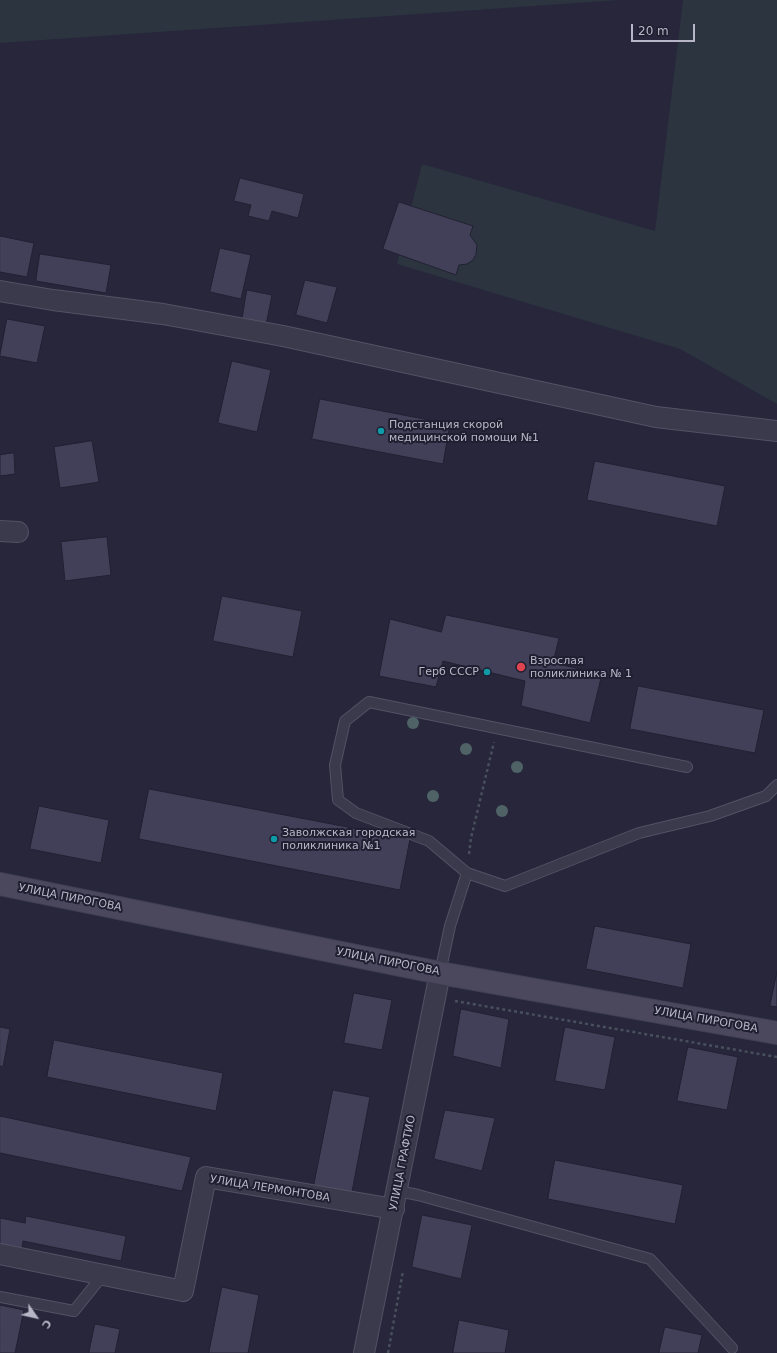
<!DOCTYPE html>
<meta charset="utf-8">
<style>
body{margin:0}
#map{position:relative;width:777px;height:1353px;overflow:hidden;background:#27263b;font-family:"DejaVu Sans",sans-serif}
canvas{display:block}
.north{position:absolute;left:16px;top:1297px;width:40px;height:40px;-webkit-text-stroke:3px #201f31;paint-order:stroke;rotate:124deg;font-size:11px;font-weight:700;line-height:16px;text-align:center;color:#b7b6c7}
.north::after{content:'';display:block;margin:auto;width:14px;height:18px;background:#b7b6c7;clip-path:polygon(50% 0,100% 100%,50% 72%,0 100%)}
.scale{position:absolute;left:631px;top:24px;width:64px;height:18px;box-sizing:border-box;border:2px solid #b7b6c7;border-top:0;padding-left:5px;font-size:12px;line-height:14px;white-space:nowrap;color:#b7b6c7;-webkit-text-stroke:3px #201f31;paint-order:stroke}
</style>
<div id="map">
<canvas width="777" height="1353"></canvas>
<div class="north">С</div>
<div class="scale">20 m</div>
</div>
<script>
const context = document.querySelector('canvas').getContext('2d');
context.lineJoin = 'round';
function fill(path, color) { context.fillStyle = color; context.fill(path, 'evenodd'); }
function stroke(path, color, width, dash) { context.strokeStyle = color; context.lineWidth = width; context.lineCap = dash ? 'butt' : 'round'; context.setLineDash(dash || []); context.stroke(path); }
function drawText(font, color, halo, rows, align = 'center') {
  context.font = font + ' "DejaVu Sans",sans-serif'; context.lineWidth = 4; context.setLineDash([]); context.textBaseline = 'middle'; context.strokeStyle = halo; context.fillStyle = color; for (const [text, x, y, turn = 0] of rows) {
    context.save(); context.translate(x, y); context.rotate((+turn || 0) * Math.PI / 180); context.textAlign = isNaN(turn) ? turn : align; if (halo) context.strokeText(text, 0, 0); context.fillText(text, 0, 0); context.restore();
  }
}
fill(new Path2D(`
 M0,0H620L0,43Z
 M683,0H777V404L680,349L397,264L422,164L655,231Z`), '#2b343f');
const building = new Path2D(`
 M240,178L304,194L298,218L272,211L269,221L248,216L251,205L234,201Z
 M399,202L473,226L470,235L477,245L476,254L473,260L467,264L459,265L456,275L383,249Z
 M0,236L34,243L27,277L0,272Z
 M220,248L251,255L241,299L210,292Z
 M40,254L111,265L106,293L36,281Z
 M305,280L337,287L327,323L296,315Z
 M247,290L272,295L266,325L242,320Z
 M7,319L45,326L37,363L0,356Z
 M232,361L271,370L257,432L218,423Z
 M320,399L450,424L443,464L312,439Z
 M92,441L99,482L60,488L54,447Z
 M14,453L15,474L0,476V455Z
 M595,461L725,486L717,526L587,500Z
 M107,537L111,575L65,581L61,542Z
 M222,596L302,611L293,657L213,641Z
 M446,615L559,638L553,663L602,674L590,723L521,706L525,681L443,661L436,687L379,676L390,619L441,632Z
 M638,686L764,710L755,753L630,729Z
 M149,789L410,839L400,890L139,839Z
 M39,806L109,820L101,863L30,849Z
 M595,926L691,944L683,988L586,969Z
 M777,972V1007L770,1006Z
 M354,993L392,1000L382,1050L344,1043Z
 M461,1009L509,1019L501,1068L453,1056Z
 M0,1027L10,1029L3,1067L0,1066Z
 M565,1027L615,1037L605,1090L555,1081Z
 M54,1040L223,1073L216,1111L47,1077Z
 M688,1047L738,1057L727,1110L677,1101Z
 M333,1090L370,1097L351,1197L313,1190Z
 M445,1110L495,1118L482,1171L434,1159Z
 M0,1116L191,1157L182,1191L0,1153Z
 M555,1160L683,1185L675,1224L548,1199Z
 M422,1215L472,1225L461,1279L412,1267Z
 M26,1216L126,1236L121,1261L23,1241L22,1248L0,1244V1218L25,1223Z
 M222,1287L259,1295L248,1353H209Z
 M0,1305L24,1310L15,1353H0Z
 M459,1320L509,1330L505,1353H453Z
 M95,1324L120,1329L115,1353H89Z
 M665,1327L702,1335L698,1353H659Z`);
fill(building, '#424059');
stroke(building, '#222133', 1);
const lane = new Path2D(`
 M467,873L429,841L356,813L338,800L335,765L345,721L369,702L687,767
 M440,973L450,926L467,873L505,886L639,833L710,816L766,796L777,785
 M398,1191L418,1195L650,1259L732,1348
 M0,1297L74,1311L103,1275`);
const street = new Path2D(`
 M0,291L53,300L163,314L283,336L656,417L777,431
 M0,531L18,532
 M0,1254L183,1291L206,1177L394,1209
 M364,1353L440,973`);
const secondary = new Path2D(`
 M0,884L440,973L777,1033`);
stroke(lane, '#535264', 12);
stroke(street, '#535264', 22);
stroke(secondary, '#414052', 24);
stroke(new Path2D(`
 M469,854L471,838L494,742
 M455,1001L777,1057
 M388,1353L403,1271`), '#48505b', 2.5, [3, 3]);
stroke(lane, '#3b3a4c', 10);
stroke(street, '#3b3a4c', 20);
stroke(secondary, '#4b485e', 22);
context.fillStyle = '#4f6366';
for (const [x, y] of [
 [413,723],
 [466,749],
 [517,767],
 [433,796],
 [502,811]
]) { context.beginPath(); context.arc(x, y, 6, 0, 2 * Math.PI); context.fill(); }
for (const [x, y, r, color] of [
 [381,431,4,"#0f9aa8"],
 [521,667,5,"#e0444e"],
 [487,672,4,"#0f9aa8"],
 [274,839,4,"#0f9aa8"]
]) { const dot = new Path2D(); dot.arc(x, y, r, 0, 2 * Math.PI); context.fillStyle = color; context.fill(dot); stroke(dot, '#201f31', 1.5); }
drawText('11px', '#b7b6c7', '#201f31', [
 ["Подстанция скорой",389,425],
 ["медицинской помощи №1",389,438],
 ["Взрослая",530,661],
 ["поликлиника № 1",530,674],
 ["Герб СССР",479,672,"right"],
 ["Заволжская городская",282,833],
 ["поликлиника №1",282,846]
], 'left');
drawText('11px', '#b7b6c7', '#201f31', [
 ["УЛИЦА ПИРОГОВА",70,898,11],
 ["УЛИЦА ПИРОГОВА",388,962,11],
 ["УЛИЦА ПИРОГОВА",706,1020,10],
 ["УЛИЦА ГРАФТИО",403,1163,-79],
 ["УЛИЦА ЛЕРМОНТОВА",270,1189,9]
]);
</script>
